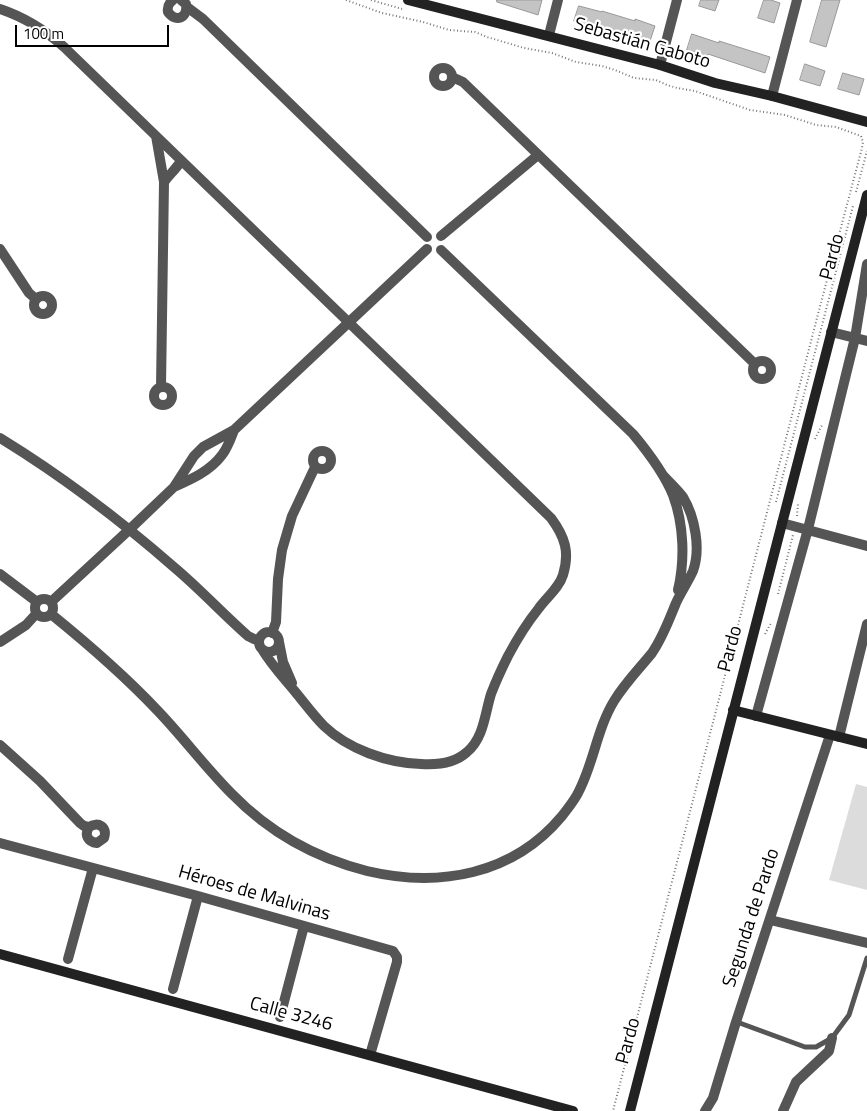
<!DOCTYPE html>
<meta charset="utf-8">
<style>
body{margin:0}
#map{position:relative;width:867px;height:1111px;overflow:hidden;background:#fff;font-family:"Titillium Web",sans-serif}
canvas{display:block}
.scale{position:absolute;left:15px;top:25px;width:154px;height:22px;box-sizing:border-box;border:2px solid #000;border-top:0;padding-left:6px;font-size:15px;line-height:18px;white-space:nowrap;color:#000;-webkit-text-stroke:4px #fff;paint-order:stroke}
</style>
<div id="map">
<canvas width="867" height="1111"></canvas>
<div class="scale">100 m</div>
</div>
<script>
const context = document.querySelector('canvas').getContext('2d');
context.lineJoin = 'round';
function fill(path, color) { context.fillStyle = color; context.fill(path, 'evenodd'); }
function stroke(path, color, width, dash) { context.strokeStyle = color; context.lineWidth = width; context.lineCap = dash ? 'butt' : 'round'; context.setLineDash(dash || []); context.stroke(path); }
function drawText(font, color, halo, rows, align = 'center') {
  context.font = font + ' "Titillium Web",sans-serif'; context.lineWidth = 4.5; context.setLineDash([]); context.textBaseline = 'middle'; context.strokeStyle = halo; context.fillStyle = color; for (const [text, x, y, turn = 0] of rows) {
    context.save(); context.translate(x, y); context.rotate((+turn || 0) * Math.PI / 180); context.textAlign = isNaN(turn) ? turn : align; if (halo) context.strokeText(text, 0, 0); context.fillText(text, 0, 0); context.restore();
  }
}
fill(new Path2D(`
 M856,784L867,787V890L829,880Z`), '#dcdcdc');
const building = new Path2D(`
 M497,0H542L538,15L497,2Z
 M701,0H719L715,11L699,6Z
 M764,0H771L780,3L774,23L758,18Z
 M822,0H840L826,47L810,42Z
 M579,6L602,12V11L635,21V19L655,26L650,41L618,31V33L595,26V28L574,21Z
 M692,34L719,43V41L770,57L765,73L708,54L707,56L687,50Z
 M805,64L825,71L820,86L800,80Z
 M843,73L864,79L859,95L838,89Z`);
fill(building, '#c4c4c4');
stroke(building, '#999', 1);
stroke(new Path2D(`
 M346,0L382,13L423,22L449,30L475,32L487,37L524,48L552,53L576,62L602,66L615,70L634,78L656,80L667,85L677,88L695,91L750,110L785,115L816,125L836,127L861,136L863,142L862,148L818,314L613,1111
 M371,0L402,9
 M856,192L867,151
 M815,439L822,425
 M776,502L853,206
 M797,516L798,504
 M778,594L793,535
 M765,634L771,623`), '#777', 2, [1, 2.5]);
stroke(new Path2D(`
 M737,1022L805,1047H816L832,1038L849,1015L867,958`), '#555', 5);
stroke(new Path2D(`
 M173,0C169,3 167,6 168,12C176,23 188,18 186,4L181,0
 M187,7L203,19L427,237
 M0,9C24,17 45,30 64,47L551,518C565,537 570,552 563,575C559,588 547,597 539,608C527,623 517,639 508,656C502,668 496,681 491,694C485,713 484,738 467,752C455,763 436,765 421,764C387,763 348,749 324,726C314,716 306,705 297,694C285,679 272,666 262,649
 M549,35L558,0
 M660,65L677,0
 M434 77a9 9 0 1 1 18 0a9 9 0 1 1-18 0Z
 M452,77L463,82L755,364
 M772,96L797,0
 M156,136L164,182L161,387
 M164,182C170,174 176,169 181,161
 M441,236L538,155
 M0,249L29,293L36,299
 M441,250L633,434C648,452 664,473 673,495C684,525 685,560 678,590
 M34 305a9 9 0 1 1 18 0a9 9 0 1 1-18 0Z
 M831,332L867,341
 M753 370a9 9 0 1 1 18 0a9 9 0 1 1-18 0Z
 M154 396a9 9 0 1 1 18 0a9 9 0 1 1-18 0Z
 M0,438C62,476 120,520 175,568C201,590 223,614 248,636L254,639L259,640
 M313 460a9 9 0 1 1 18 0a9 9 0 1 1-18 0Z
 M174,487C192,479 210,471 222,455C228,447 231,438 234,430
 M782,523L867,546
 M0,574L37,602
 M35 608a9 9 0 1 1 18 0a9 9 0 1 1-18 0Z
 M51,602L130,529L174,487L194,456L203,447L234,430L427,249
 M51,614C88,644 124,675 157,710C183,737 205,767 232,794C269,832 316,858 367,871C439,888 513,875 562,816C568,808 575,800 579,791C594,762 597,729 614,701C625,683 639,669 652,653C663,637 669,620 676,603C681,592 688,582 693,571C701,549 695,517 683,497C677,489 669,482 662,474
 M259 642a10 10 0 1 1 20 0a10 10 0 1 1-20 0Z
 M272,633L276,622L278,579L282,550L292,516L315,467
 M0,642L26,625L36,614
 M279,642L283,662L292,683
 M756,716L808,529L855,338L867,264
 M839,737L867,624
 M0,745L40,781L80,823L84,826L89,827C98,821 108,827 104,838L97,843C88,842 84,835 89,827
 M0,843L198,896L393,951L397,957V962L370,1055
 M770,920L867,943
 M68,959L93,868
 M173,989L198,896
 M280,1017L304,926
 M705,1111L713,1098L736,1022L830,735
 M783,1111L796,1082L829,1051L832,1038`), '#555', 10);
stroke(new Path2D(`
 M408,0L660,65L715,83L772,96L867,122
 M733,710L867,744
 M0,954L573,1111
 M630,1111L867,195`), '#222', 10);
drawText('19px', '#000', '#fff', [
 ["Sebastián Gaboto",642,44,16],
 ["Pardo",833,257,-75],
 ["Pardo",731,649,-75],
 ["Héroes de Malvinas",254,894,16],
 ["Segunda de Pardo",752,918,-72],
 ["Calle 3246",291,1015,15],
 ["Pardo",629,1041,-75]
]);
</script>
